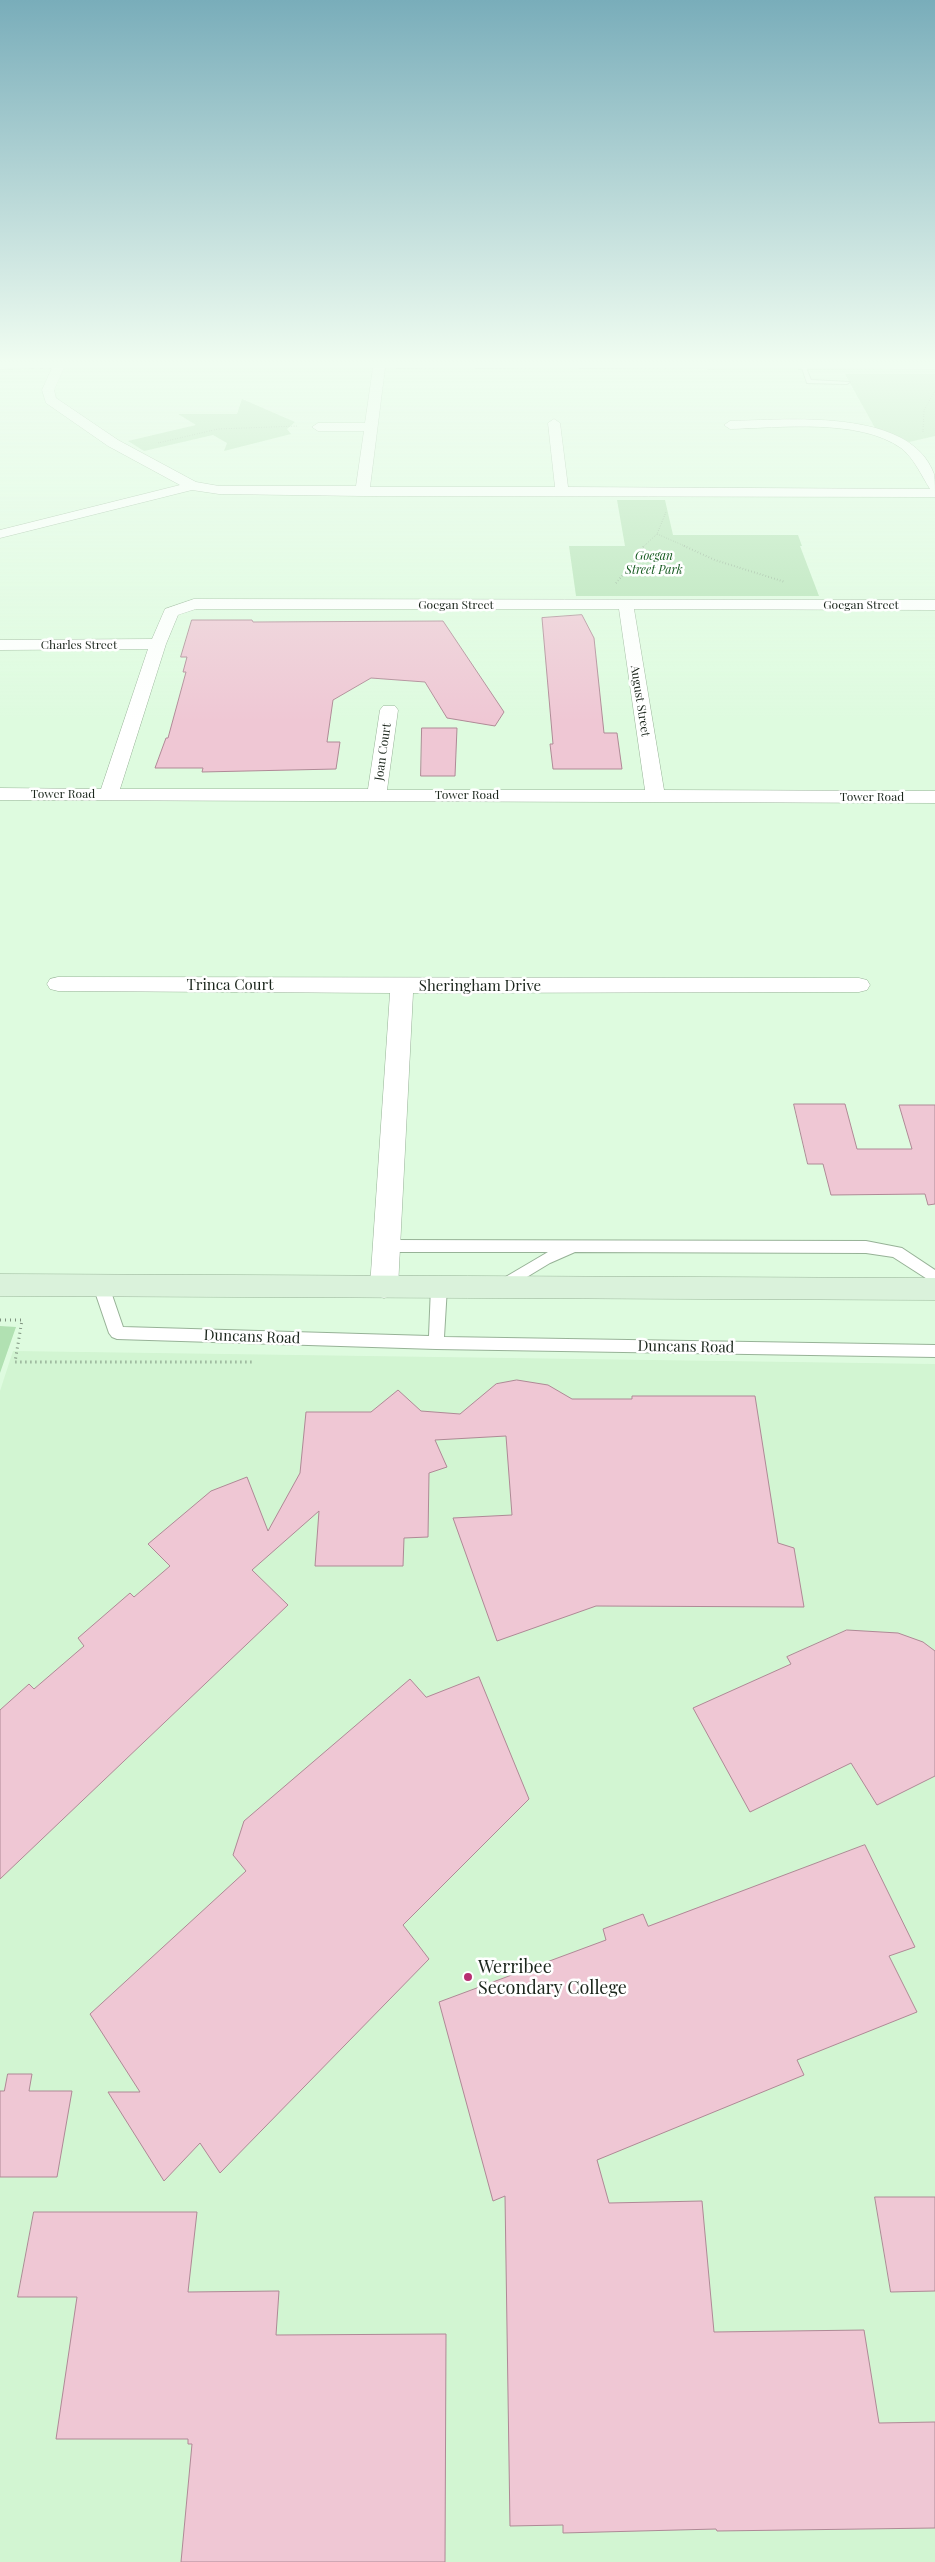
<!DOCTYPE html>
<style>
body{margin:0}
canvas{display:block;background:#defbdf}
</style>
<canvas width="935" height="2562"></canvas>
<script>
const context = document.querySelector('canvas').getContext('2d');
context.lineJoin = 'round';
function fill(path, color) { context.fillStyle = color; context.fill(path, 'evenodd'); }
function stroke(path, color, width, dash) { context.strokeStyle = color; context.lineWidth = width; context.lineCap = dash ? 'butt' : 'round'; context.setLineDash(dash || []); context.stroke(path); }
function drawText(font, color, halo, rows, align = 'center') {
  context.font = font + ' "Playfair Display",serif'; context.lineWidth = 5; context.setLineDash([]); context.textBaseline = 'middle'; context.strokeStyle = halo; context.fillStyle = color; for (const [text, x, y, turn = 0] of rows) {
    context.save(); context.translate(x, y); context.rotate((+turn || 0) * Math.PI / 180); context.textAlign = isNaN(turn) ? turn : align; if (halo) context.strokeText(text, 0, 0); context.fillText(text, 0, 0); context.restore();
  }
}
fill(new Path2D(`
 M13,1351L935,1364V2562H0V1391Z`), '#d2f5d2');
fill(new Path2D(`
 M845,374H935V436L909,442L875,428Z
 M242,399L295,422L287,429L291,434L224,451L227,443L213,435L144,451L128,441L196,425L178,414H237Z
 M617,500H665L673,535H798L802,546H800L819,596H576L569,546H625Z
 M0,1326L16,1327L0,1373Z`), '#b1e1b2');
const building = new Path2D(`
 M582,615L594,638L604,733H617L622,769H553L550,744H553L542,618Z
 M192,620H252L253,622L443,621L504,712L495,726L447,718L425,682L371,678L333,700L327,742H340L336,769L202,772L203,768H155L166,738H168L186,672H183L187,657H181Z
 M422,728H457L455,776H421Z
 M794,1104H845L857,1149H912L899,1105H935V1204L928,1205L925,1194L831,1195L823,1164H808Z
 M517,1380L548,1385L572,1399H632V1396H755L778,1543L794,1548L804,1607L596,1606L497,1641L453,1518L512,1515L506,1436L435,1440L447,1467L429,1473L428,1537L404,1538L403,1566H315L319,1511L252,1570L288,1605L0,1879V1710L29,1684L34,1689L84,1646L78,1638L130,1593L134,1597L170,1566L148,1544L211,1491L247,1477L268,1531L300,1473L306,1412H371L398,1390L421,1411L460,1414L496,1384Z
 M847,1630L898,1633L923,1642L935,1651V1776L877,1805L851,1763L750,1812L693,1708L791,1664L787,1657Z
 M479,1677L529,1799L403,1925L429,1959L220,2173L200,2143L164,2181L108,2092H140L90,2014L246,1871L233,1855L244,1821L410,1679L426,1697Z
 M865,1845L915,1947L889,1956L917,2012L797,2060L804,2075L597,2160L609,2203L702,2201L714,2332L864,2330L879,2423L935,2422V2528L717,2531L716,2529L563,2533V2525L510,2526L505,2196L493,2201L439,2002L606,1940L603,1929L643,1914L648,1926Z
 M8,2074H32L29,2091H72L57,2177H0V2091H4Z
 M875,2197H935V2291L891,2292Z
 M34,2212H197L188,2292L279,2291L276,2335L446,2334L445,2562H181L192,2444H188V2439H56L77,2297H18Z`);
fill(building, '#efc7d4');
stroke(building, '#af8996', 1);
const lane = new Path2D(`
 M801,365H805L811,380L850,382L847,384L807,383Z
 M387,1240L866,1241L902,1248L935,1270V1284L893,1257L866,1253L575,1252L550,1263L502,1292L497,1290L494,1286L497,1282L548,1252H387L382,1250L380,1246L382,1242Z
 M101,1280L106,1282L109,1286L123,1327L429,1336L431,1287L434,1283H444L447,1287L444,1337L935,1345V1357L436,1349L117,1339L112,1337L109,1333L93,1286L96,1282Z`);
const street = new Path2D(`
 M0,364H935V369L385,368L370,487H555L548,423L554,419L560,423L568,487L930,489C921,475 914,458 901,448C858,418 780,428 730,429L724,425L730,421C786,420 910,407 934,474C935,480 935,490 935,497L362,496L219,494L192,490L0,538V530L180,485L108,446L46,403L42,390L52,368L0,369ZM64,368H373L365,423H318L312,427L318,431H364L356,486H219L196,482L118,440L56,398L54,390Z
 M194,599L935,600V610L634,609L664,790L935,791V803L0,800V788L101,789L148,649L0,650V640L152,639L165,609ZM196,609H619L645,790H387L398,710L395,706H383L380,710L368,789H120L166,644L178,615Z
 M58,977L859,978L867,980L870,985L867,990L859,992L413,993L398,1287L394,1295L384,1298L374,1295L370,1287L390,993L58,991L50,989L47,984L50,979Z`);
const secondary = new Path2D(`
 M0,1274L935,1278V1300L0,1296Z`);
stroke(lane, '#97b297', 2);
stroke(street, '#97b297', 1);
stroke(secondary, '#97b297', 1);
stroke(new Path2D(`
 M923,432L924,410L935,391
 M158,443L218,429L298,426
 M657,534L687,547
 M643,547L657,534L666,512`), '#7e927f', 1, [0.5, 2]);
stroke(new Path2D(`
 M684,546L715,560L785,582
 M616,583C627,571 633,557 644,546`), '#7e927f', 2, [0.5, 2.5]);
stroke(new Path2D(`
 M0,1320H22L15,1362H255`), '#7e927f', 3, [1, 4]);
fill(lane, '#fff');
fill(street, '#fff');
fill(secondary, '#daf2db');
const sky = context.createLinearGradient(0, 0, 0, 722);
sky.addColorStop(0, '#79adba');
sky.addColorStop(0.5, '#f0fdf1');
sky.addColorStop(1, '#f0fdf100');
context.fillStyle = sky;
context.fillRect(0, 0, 935, 722);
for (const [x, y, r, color] of [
 [468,1977,5,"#b72f70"]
]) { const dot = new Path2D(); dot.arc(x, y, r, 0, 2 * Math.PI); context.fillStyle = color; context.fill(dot); stroke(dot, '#fff', 2); }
drawText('italic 12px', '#165b20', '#fff', [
 ["Goegan",654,556],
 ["Street Park",654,570]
]);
drawText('12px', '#1a251b', '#fff', [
 ["Goegan Street",456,605],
 ["Goegan Street",861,605],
 ["Charles Street",79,645],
 ["August Street",640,701,81],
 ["Joan Court",383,752,-82],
 ["Tower Road",63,794],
 ["Tower Road",467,795],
 ["Tower Road",872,797]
]);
drawText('15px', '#1a251b', '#fff', [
 ["Trinca Court",230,985],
 ["Sheringham Drive",480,986],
 ["Duncans Road",252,1337,2],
 ["Duncans Road",686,1347,1]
]);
drawText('18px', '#1a251b', '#fff', [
 ["Werribee",478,1967],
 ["Secondary College",478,1988]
], 'left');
</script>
